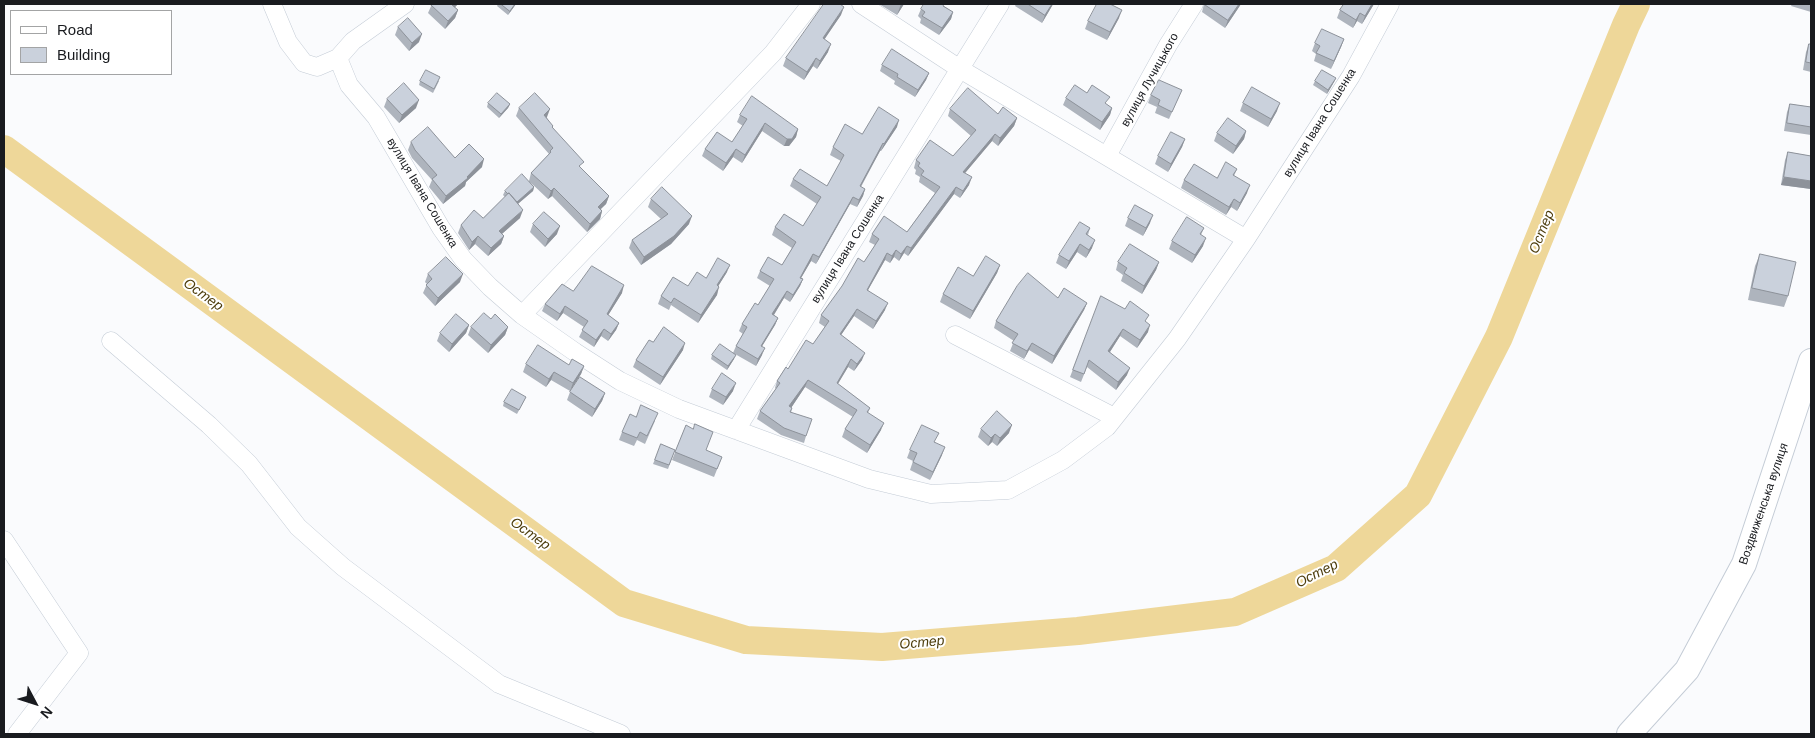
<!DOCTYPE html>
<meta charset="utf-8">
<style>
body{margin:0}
#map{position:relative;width:1815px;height:738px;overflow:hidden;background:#fafbfd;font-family:Arial,sans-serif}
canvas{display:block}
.frame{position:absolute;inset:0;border:5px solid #191b1f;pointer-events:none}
.legend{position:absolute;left:10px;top:10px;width:162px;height:65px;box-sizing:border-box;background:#fff;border:1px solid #a3a4a5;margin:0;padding:6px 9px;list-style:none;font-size:15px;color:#191b1f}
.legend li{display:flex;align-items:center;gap:10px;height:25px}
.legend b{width:25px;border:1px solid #a3a4a5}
.north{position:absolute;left:10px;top:678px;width:50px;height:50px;-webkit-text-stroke:4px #fff;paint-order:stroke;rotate:130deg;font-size:14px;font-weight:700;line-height:20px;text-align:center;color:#191b1f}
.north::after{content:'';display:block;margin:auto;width:18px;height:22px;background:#191b1f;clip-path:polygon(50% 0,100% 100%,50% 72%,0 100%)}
</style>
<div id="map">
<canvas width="1815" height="738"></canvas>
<div class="frame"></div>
<ul class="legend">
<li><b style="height:6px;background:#fff"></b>Road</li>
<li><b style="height:14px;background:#cad1dc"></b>Building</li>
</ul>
<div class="north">N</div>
</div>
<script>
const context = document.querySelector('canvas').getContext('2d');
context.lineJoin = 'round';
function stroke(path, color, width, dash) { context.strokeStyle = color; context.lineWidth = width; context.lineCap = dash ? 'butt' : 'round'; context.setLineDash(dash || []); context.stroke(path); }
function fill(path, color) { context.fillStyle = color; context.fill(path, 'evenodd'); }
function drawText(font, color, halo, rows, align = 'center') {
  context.font = font + ' Arial,sans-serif'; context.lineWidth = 4; context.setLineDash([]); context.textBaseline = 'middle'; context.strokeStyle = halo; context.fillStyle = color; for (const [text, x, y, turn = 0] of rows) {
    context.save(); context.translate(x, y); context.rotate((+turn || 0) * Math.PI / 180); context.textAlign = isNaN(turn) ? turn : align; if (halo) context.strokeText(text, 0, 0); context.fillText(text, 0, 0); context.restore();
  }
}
stroke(new Path2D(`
 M4,149L624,603L746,640L882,647L1078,631L1235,612L1336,568L1418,495L1499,337L1626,25L1636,4`), '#eed799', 28);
const street = new Path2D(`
 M272,4L288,42L304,63L317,67L338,58L353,41L405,4
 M861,4L960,69L1246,239
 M338,58L349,85L376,117L441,228L463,259L490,287L522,315L575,352L620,381L679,409L869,479L931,494L1008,490L1063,460L1107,427L1177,339L1246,239L1351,76L1390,4
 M1107,156L1168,45L1194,4
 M522,315L773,53L811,4
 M955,335L1114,417
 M111,341L209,425L249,464L298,527L343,567L499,684L621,734
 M736,430L1000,4
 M4,540L79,653L17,734`);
const secondary = new Path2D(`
 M1629,734L1687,670L1744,564L1811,361`);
stroke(street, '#c4ccd6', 19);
stroke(secondary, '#c4ccd6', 26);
stroke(street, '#fff', 18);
stroke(secondary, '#fff', 24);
fill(new Path2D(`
 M432,4H458L455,7L458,10L455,18L445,29L428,13Z
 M498,4H516L508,15L497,6Z
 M879,4H904L897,15Z
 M1016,4H1053L1042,23L1015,6Z
 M1204,4H1241L1225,28L1202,12Z
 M1344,4H1374L1362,24L1357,21L1353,28L1337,18L1340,10Z
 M1792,4H1811V12L1791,6Z
 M944,6L953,12L951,19L939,35L920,23L921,19L918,16L921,9Z
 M841,15L824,39L828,52L817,69L813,66L804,80L783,66L786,58Z
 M1119,18L1107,40L1085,29L1088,21Z
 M398,27L419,42L409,51L395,35Z
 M1344,39L1341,47L1331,69L1314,61L1316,54L1312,51L1315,43Z
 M1809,44H1811V72L1803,70L1806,52Z
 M882,65L929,73L926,80L915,97L894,84L895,81L880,71Z
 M1336,78L1334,82L1327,94L1313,85L1315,81Z
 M420,81H439L433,93L419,85Z
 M1182,90L1169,119L1155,113L1157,107L1148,103L1151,95Z
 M1087,93L1112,108L1110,115L1100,130L1063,105L1066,98Z
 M387,99L416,108L399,123L384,107Z
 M488,103L510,104L508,108L499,118L487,107Z
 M1243,103L1277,111L1268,127L1240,111Z
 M1790,104L1811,107V135L1784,131L1787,112Z
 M519,108L547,117V118L553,128L581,168L609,196L606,204L601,209L602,211L600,219L587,232L552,196L548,199L530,182L534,187L533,191L518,204L520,218L502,234L504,236L501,244L488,256L475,244L469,250L458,233L461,225L483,218L505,197L503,195L505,191L529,181L531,173L549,154L516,116Z
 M950,109L998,114L1017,118L1014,126L998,146L992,141L965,173L969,185L960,198L954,194L908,256L904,253L899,261L894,257L890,263L885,260L868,290L885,310L873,329L854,316L841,335L862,360L854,371L848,367L838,384L870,408L868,413L881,430L867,453L842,437L845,429L853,417L805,387L791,408H792L791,413L806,436L804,443L781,435L757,419L760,411L776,389L775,388L777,381L813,344L825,327L819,323L821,315L864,262L875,245L869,242L872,234L907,232L935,193L919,182L920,177L915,174L916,170L914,168L916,160L953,156L971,136L948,116Z
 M740,115L798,129L796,137L789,146H784L762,131L742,163L733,157L723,171L702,156L705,149L732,142L743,126L737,122Z
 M897,127L881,151H880L861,187L865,189L863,196L857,207L850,204L816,264L811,261L801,278L803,279L800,286L790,302L784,298L774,315L778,318L775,325L762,346V355L756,366L735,354L734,359L727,370L711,359L712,355L733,353L736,346L743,334L739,331L742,324L758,305L770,286L757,278L760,271L782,265L792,248L772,235L775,227L803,226L817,204L790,186L793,179L827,186L841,161L830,155L833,147L862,134Z
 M1246,131L1244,139L1233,154L1214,141L1217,133Z
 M1185,139L1182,147L1168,172L1155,164L1158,156Z
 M411,142L455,158L482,167L466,182L465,186L443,204L429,187L432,180L412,158L408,150Z
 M1788,152L1811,156V189L1781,185L1785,160Z
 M1237,169L1234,176L1247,193L1237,211L1231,207L1226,215L1181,188L1184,180L1217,178Z
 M651,199L689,224L671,244L641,265L629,248L632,240L661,219L648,207Z
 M1128,218L1150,223L1143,236L1125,226Z
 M533,224L557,234L545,247L530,232Z
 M1090,228L1088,235L1092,248L1086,258L1077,252L1066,269L1056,263L1059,255Z
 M1204,228L1201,235L1203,246L1192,263L1169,249L1172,241Z
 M1760,254L1788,296L1784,307L1748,300L1755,266Z
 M1118,262H1159L1156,270L1142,294L1121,281L1123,275L1116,270Z
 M1000,265L997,273L970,319L940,302L943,294L973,276Z
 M727,272L718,286L717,295L698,323L671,305L669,310L658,304L661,296L688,286L706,278Z
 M428,274L460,282L435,306L423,293L427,284L425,282Z
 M573,291L622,293L608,315L619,323L616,330L608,341L601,336L594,347L579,337L584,327L563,313L557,321L542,311L545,304Z
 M1101,296L1146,322L1148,332L1137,348L1120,336L1110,352L1127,375L1116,390L1087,367L1081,382L1070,377Z
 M1058,298L1087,303L1084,310L1052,364L1029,350L1024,359L1010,351L1014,341L994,328L996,321Z
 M491,319L508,327L505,335L488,353L468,335L471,327Z
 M469,325L466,333L449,352L437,341L440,333Z
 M653,342L683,350L660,385L633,367L636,360Z
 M526,364L569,365L584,366L581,374L570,391L551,380L546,387L523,372Z
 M712,389L733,391L723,405L709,397Z
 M570,392L605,393L602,401L592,417L567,400Z
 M526,397L517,414L503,406L504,402Z
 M636,417L655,421L645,444L637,440L634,446L619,440L622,432Z
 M686,425L706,450L722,457L714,477L672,460Z
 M981,429L1009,433L997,446L992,442L988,446L978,437Z
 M935,442L942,455L930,480L910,470L913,461L907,458L910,450Z
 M661,444L675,450L668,469L653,464Z`), '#aeb4bd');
fill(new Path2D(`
 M454,4H458L449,13L452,5Z
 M515,4H516L508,15L510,11Z
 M901,4H904L897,15Z
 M1052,4H1053L1052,6L1042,23L1045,15Z
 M1239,4H1241L1225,28L1228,20Z
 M1372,4H1374L1362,24L1365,16Z
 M844,7L841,15L820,46L823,38Z
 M458,10L455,18L445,29L448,21Z
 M1122,10L1119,18L1107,40L1110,32Z
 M953,12L951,19L939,35L942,28Z
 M1360,13L1357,21L1353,28L1356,20Z
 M422,34L419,42L409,51L412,43Z
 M1344,39L1341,47L1331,69L1334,61Z
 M831,44L828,52L817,69L820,61Z
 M816,58L813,66L804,80L807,72Z
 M929,73L926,80L915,97L918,90Z
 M1336,78L1334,82L1327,94L1328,90Z
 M419,100L416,108L399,123L402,115Z
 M1280,103L1277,111L1268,127L1271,119Z
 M510,104L508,108L499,118L501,114Z
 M1112,108L1110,115L1100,130L1102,122Z
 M550,109L547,117L542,123L544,115Z
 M1017,118L1014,126L998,146L1000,138Z
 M899,120L897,127L881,151L884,144Z
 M765,123L762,131L742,163L745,155Z
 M798,129L796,137L789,146H784L787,139Z
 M1246,131L1244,139L1233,154L1236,146Z
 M995,134L992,141L960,179L963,172Z
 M1185,139L1182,147L1168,172L1171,164Z
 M883,143L880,151L857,193L860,186Z
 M736,149L733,157L723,171L726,163Z
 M484,159L482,167L466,182L465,186L443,204L446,196Z
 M972,177L969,185L960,198L963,191Z
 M1784,177L1811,181V189L1781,185Z
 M1250,185L1247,193L1237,211L1240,203Z
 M534,187L533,191L514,207L516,203Z
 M956,187L954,194L908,256L911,248Z
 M554,188L552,196L548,199L551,191Z
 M865,189L863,196L857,207L859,200Z
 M609,196L606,204L595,214L598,207Z
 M853,197L850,204L816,264L819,257Z
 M1234,199L1231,207L1226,215L1229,207Z
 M523,210L520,218L496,239L499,231Z
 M602,211L600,219L587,232L590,224Z
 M1153,215L1150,223L1143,236L1146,228Z
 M692,216L689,224L671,244L641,265L644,257Z
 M560,226L557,234L545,247L548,239Z
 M478,236L475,244L469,250L472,242Z
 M504,236L501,244L488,256L491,248Z
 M1206,238L1203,246L1192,263L1195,255Z
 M1095,240L1092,248L1086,258L1089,250Z
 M1080,244L1077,252L1066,269L1069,261Z
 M907,246L904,253L899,261L901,254Z
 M896,250L894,257L890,263L892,256Z
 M887,253L885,260L864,297L867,290Z
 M813,254L811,261L797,285L800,278Z
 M1159,262L1156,270L1142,294L1144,286Z
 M730,265L727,272L714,293L717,285Z
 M1000,265L997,273L970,319L973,311Z
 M463,274L460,282L435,306L438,298Z
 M803,279L800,286L790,302L793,295Z
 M624,285L622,293L604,322L607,314Z
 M719,287L717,295L698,323L701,315Z
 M787,291L784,298L770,321L772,314Z
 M888,303L885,310L873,329L876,321Z
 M1087,303L1084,310L1052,364L1054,356Z
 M565,306L563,313L557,321L560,314Z
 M857,309L854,316L837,341L840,334Z
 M778,318L775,325L758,353L761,346Z
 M619,323L616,330L608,341L611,334Z
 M469,325L466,333L449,352L452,344Z
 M1150,325L1148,332L1137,348L1140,340Z
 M508,327L505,335L488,353L491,345Z
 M604,329L601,336L594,347L596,340Z
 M1123,329L1120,336L1106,358L1108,351Z
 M685,343L683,350L660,385L663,377Z
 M1032,343L1029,350L1024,359L1027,351Z
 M765,348L762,355L756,366L758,359Z
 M865,353L862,360L854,371L857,364Z
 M736,355L734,359L727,370L728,366Z
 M851,359L848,367L834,390L837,383Z
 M584,366L581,374L570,391L573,383Z
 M1130,368L1127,375L1116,390L1118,382Z
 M554,372L551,380L546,387L549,379Z
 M808,380L805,387L787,414L789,406Z
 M736,383L733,391L723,405L726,397Z
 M605,393L602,401L592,417L595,409Z
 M884,423L881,430L867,453L870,445Z
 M1012,425L1009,433L997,446L1000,438Z
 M995,434L992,442L988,446L991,438Z
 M945,447L942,455L930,480L933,472Z`), '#8d929a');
const building = new Path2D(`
 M432,4H454L452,5L458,10L448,21L431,5Z
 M501,4H515L510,11Z
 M824,4H840L844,7L823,38L831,44L820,61L816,58L807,72L786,58Z
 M924,4H944L943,6L953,12L942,28L922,16L925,12L921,9Z
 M1028,4H1052L1045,15Z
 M1097,4H1110L1122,10L1110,32L1088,21Z
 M1204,4H1239L1228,20Z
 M1344,4H1372L1365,16L1360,13L1356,20L1340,10Z
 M408,18L422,34L412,43L398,27Z
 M1322,29L1344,39L1334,61L1316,53L1320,46L1315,43Z
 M1809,44H1811V63L1806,62Z
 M892,49L929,73L918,90L897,77L898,74L882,65Z
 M426,70L440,77L434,89L420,81Z
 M1322,70L1336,78L1328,90L1315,81Z
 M1159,80L1182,90L1172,112L1158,105L1160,100L1151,95Z
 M404,83L419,100L402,115L387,99Z
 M1075,85L1087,93L1092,85L1110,97L1105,103L1112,108L1102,122L1066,98Z
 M1252,87L1280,103L1271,119L1243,103Z
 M968,88L998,114L1003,107L1017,118L1000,138L995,134L963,172L972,177L963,191L956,187L911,248L907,246L901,254L896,250L892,256L887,253L867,290L888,303L876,321L857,309L840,334L865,353L857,364L851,359L837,383L870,408L867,412L884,423L870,445L845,429L857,410L808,380L789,406L792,408L790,412L812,419L806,436L784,428L760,411L780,383L777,381L786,367L788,369L806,340L813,344L829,321L821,315L842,286L858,258L864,262L879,239L872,234L884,216L907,232L940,187L921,175L924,171L918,166L920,163L916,160L930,140L953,156L976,130L950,109Z
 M497,93L510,104L501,114L488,103Z
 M535,93L550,109L544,115L553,126L552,127L584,162L579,166L609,196L598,207L602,211L590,224L554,188L551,191L531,173L551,152L550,151L553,148L519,108Z
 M752,96L798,129L792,139H787L765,123L745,155L736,149L726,163L705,149L717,132L732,142L747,119L740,115Z
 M1790,104L1811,107V127L1787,123Z
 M879,107L899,120L884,144L883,143L860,186L865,189L859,200L853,197L819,257L813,254L800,278L803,279L793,295L787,291L772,314L778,318L761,346L765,348L758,359L736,346L747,327L742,324L755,303L758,305L774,279L760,271L768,257L782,265L796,242L775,227L784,214L803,226L821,197L793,179L800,169L827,186L844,155L833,147L845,124L862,134Z
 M1228,118L1246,131L1236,146L1217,133Z
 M428,127L455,158L469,144L484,159L467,177L468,178L446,196L432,179L437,175L415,150L411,142Z
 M1171,132L1185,139L1171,164L1158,156Z
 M1788,152L1811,156V181L1784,177Z
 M1226,162L1237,169L1233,175L1250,185L1240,203L1234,199L1229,207L1184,180L1194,164L1217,178Z
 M522,174L534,187L517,202L509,193L508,194L505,191Z
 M662,187L692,216L674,236L644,257L632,240L668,214L651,199Z
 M509,193L523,210L499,231L504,236L491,248L478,236L472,242L461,225L474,210L483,218Z
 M1135,205L1153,215L1146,228L1128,218Z
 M544,212L560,226L548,239L533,224Z
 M1187,217L1204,228L1200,234L1206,238L1195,255L1172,241Z
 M1080,222L1090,228L1086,234L1095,240L1089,250L1080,244L1069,261L1059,255Z
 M1130,244L1159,262L1144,286L1124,273L1127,268L1118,262Z
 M1760,254L1796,262L1788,296L1752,288Z
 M986,256L1000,265L973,311L943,294L958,267L973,276Z
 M446,257L463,274L438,298L426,285L432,279L428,274Z
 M718,258L730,265L717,285L719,287L701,315L674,298L671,303L661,296L673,277L688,286L697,272L706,278Z
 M592,266L624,285L607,314L619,323L611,334L604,329L596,340L582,330L588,321L565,306L560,314L545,304L562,284L573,291Z
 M1028,273L1058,298L1064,288L1087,303L1054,356L1032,343L1027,351L1016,345L1012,343L1018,334L996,321L1017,286Z
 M1101,296L1125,309L1130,301L1149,315L1145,321L1150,325L1140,340L1123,329L1108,351L1130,368L1118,382L1089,360L1084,374L1073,370Z
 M484,313L491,319L495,314L508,327L491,345L471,327Z
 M456,314L469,325L452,344L440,333Z
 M664,327L685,343L663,377L636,360L649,340L653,342Z
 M720,344L736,355L728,366L712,355Z
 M538,345L569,365L572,359L584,366L573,383L554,372L549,379L526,364Z
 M722,373L736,383L726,397L712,389Z
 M580,377L605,393L595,409L570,392Z
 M512,389L526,397L519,410L504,402Z
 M641,405L658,413L647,436L640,432L637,438L622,432L630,414L636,417Z
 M997,411L1012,425L1000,438L995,434L991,438L981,429Z
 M695,424L713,432L706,450L722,457L717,469L675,452L686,425L693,429Z
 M922,425L939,433L934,442L945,447L933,472L913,462L917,453L910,450Z
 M661,444L675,450L669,465L655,460Z`);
fill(building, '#cad1dc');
stroke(building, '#8d929a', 1);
drawText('12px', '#191b1f', '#fff', [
 ["вулиця Лучицького",1150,80,-61],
 ["вулиця Івана Сошенка",1320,123,-58],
 ["вулиця Івана Сошенка",422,193,59],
 ["вулиця Івана Сошенка",848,249,-58],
 ["Воздвиженська вулиця",1764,504,-71]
]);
drawText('italic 14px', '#4d3d0c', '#fff', [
 ["Остер",1542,232,-68],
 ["Остер",203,295,36],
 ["Остер",530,534,36],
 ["Остер",1317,574,-27],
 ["Остер",922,643,-5]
]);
</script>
